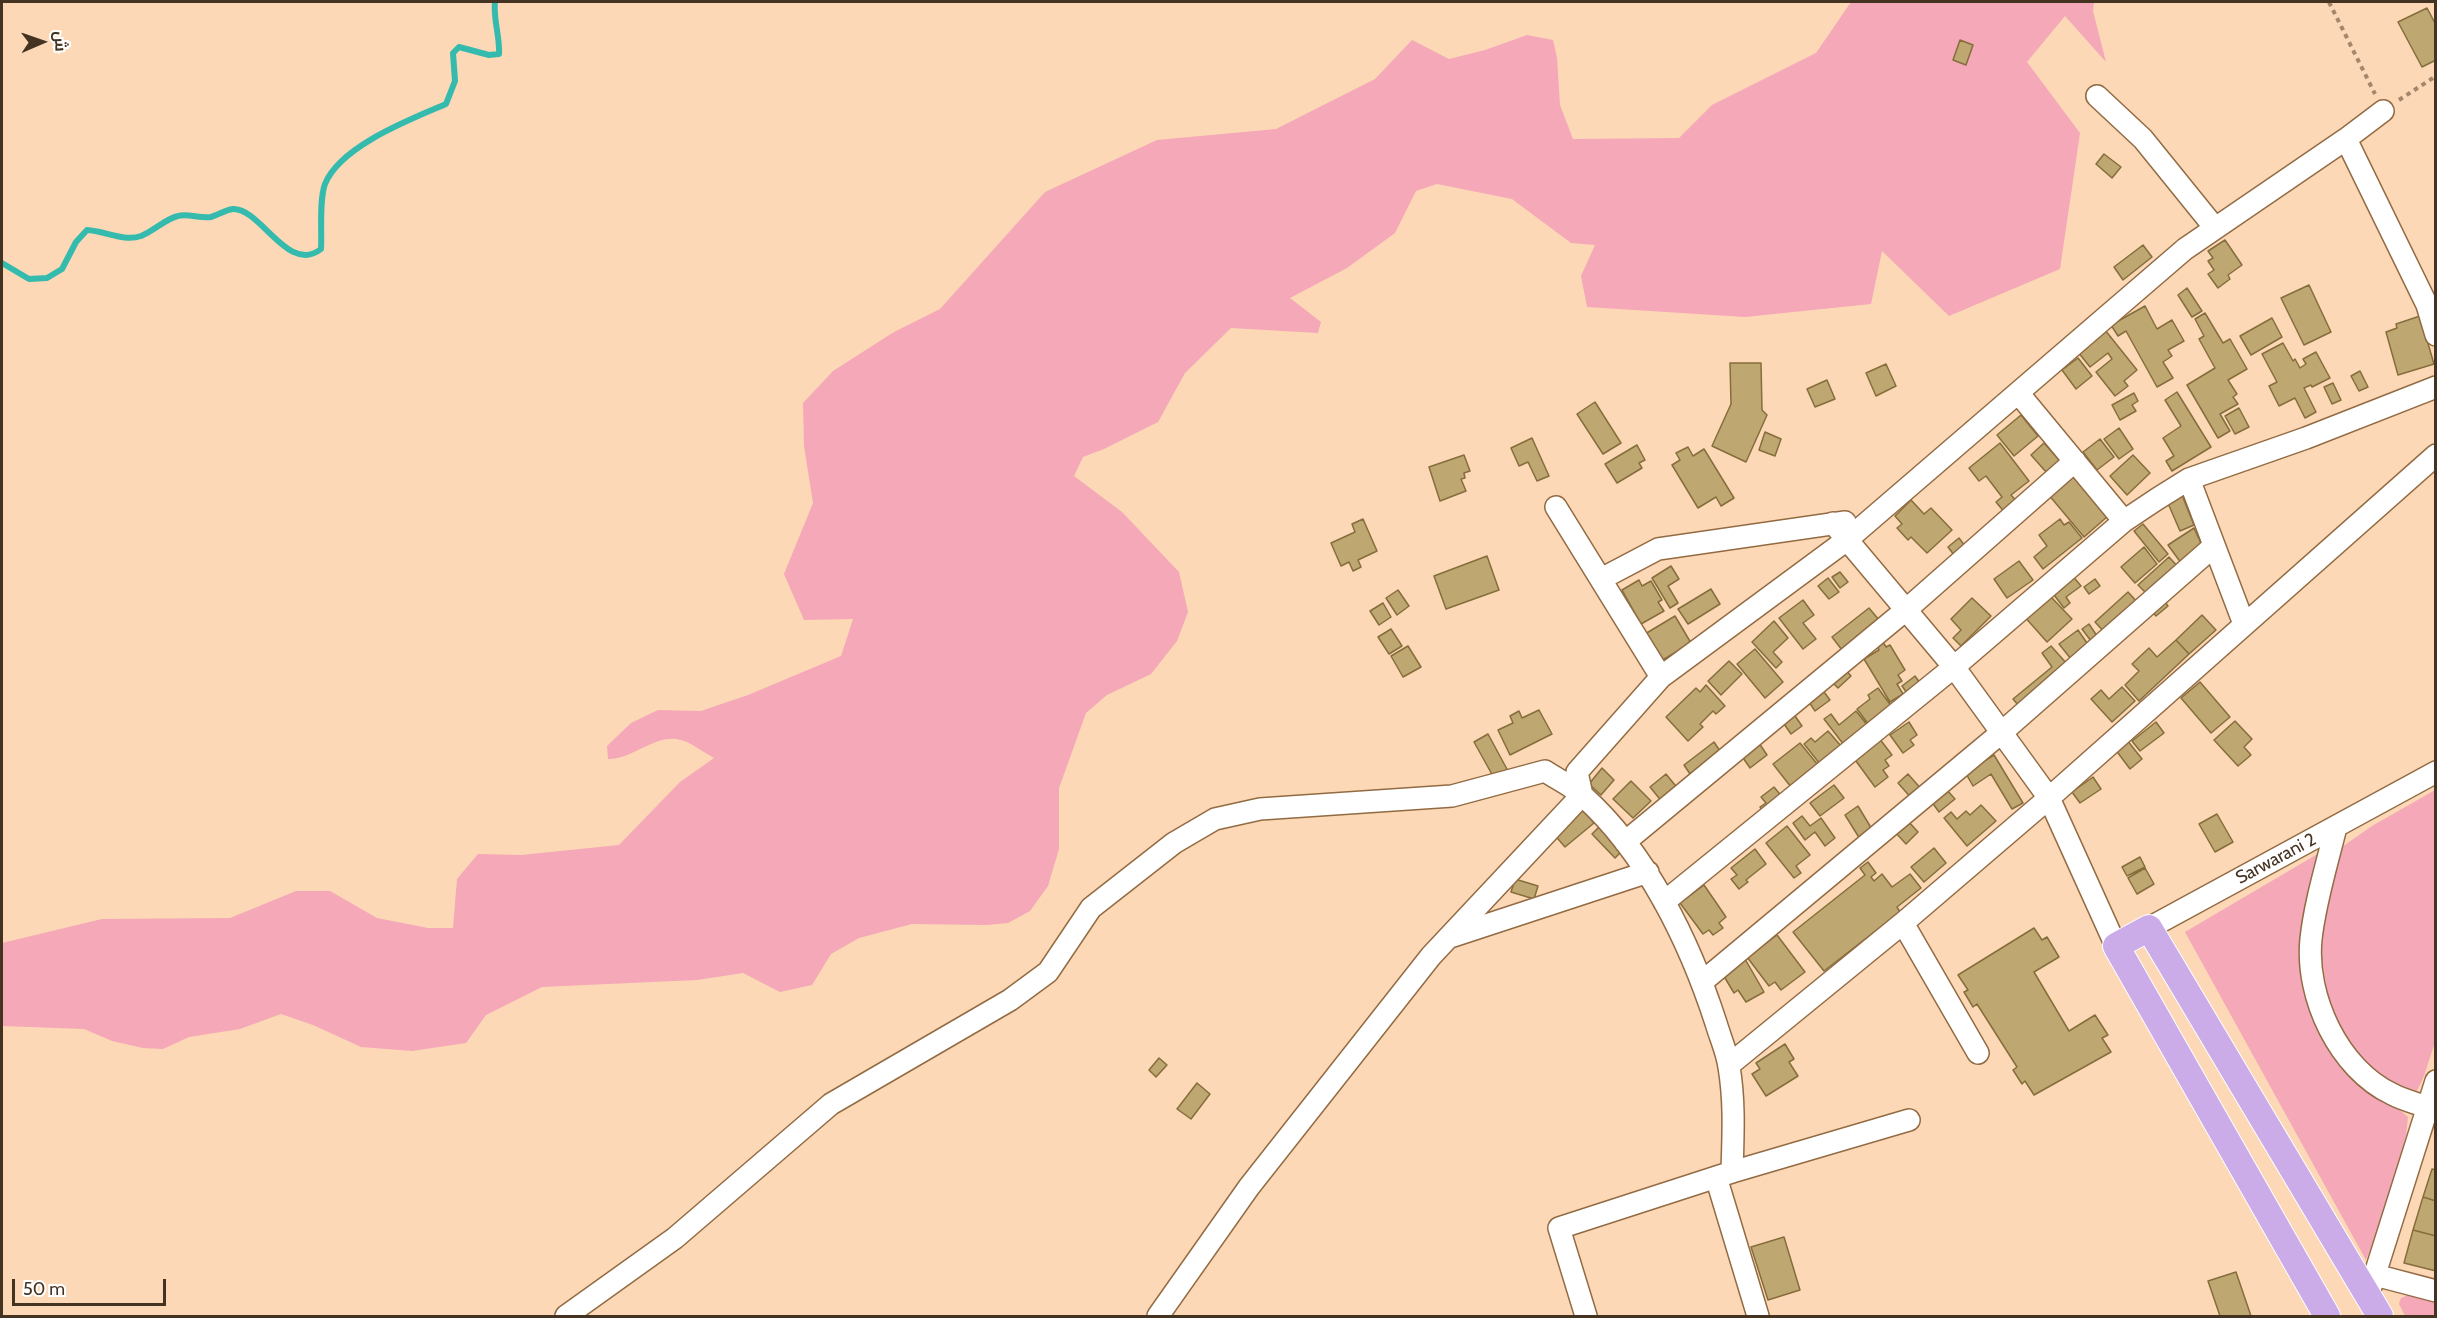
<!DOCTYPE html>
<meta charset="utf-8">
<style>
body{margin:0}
#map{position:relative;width:2437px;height:1318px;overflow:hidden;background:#fcd8b6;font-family:Cabin,Cairo,sans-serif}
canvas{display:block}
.frame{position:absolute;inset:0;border:3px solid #453322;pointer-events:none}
.north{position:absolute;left:12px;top:12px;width:60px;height:60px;-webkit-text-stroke:4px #fff;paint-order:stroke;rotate:88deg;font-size:16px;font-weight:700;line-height:24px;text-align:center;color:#453322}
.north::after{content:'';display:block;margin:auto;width:21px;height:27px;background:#453322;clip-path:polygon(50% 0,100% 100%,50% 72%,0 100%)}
.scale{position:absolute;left:12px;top:1279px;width:154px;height:27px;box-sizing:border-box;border:3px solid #453322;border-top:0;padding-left:8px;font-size:18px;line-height:21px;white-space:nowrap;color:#453322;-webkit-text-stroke:4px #fff;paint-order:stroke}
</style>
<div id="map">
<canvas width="2437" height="1318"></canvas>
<div class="frame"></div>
<div class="north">ش</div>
<div class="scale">50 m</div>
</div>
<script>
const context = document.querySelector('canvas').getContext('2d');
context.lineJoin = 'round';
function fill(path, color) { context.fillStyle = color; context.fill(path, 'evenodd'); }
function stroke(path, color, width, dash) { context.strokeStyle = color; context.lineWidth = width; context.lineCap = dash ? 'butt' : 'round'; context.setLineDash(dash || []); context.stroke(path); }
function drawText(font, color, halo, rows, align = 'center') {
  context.font = font + ' Cabin,sans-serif'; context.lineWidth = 4.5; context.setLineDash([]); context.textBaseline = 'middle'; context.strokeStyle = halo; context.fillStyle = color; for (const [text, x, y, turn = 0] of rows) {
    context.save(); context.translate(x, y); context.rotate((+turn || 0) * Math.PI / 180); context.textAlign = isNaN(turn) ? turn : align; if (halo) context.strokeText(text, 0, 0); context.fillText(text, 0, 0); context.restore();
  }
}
fill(new Path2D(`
 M1851,2L1914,3L1915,2H2094L2093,11L2106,62L2065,16L2027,62L2080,133L2060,269L1949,316L1882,251L1871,304L1745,317L1587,307L1581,276L1595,245L1571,243L1512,199L1437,184L1416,191L1395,233L1347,268L1290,298L1321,322L1318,333L1231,328L1185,373L1158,422L1104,449L1083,457L1074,476L1122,512L1179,572L1188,612L1177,641L1151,674L1107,695L1086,713L1059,788V849L1048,886L1030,911L1008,923L987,925L912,924L859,938L831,954L812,985L780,992L743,973L697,980L542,987L486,1015L466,1043L412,1051L361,1047L313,1025L281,1014L240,1029L189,1037L163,1049L143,1048L112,1041L84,1029L2,1026V943L102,919L230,918L296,891H330L377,918L428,928H453L457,879L478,854L521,855L619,845L680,782L714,758C704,753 691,742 681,740C655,733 633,760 608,759L607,746L631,723L658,710L701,711L748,695L841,656L853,619L804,620L784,574L813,503L804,446L803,403L833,371L894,332L940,309L1045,192L1157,140L1276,129L1375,79L1412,40L1449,59L1485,50L1527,35L1553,40L1557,58L1560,105L1573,139L1679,138L1712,105L1816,53Z
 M2435,790V1042L2424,1076L2416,1093L2380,1079L2341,1031L2328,998L2321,954L2322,909L2336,851L2372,826Z
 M2326,849L2310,1008C2320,1036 2335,1061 2359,1081C2375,1094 2393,1103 2408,1117L2406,1136L2383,1217L2366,1260L2185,932Z
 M2413,1293L2435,1299V1316H2405L2399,1304L2401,1298Z`), '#f4a8b8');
stroke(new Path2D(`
 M2,263L29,279L47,278L62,269L76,242L87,230C105,231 124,242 141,236C154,231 165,219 178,216C188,213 200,219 211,217C218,215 225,210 233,209C261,208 288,275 321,249C322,232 319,200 325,184C340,146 411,119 446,104L455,81L453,53L459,47L489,55L499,54C500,36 493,19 495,2`), '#35bbae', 6);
const building = new Path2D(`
 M2427,8L2436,25V60L2422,67L2398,22Z
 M1960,40L1973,45L1966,65L1953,60Z
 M2104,154L2121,167L2112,178L2096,164Z
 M2225,240L2242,265L2228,275L2230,279L2218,288L2208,274L2214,270L2208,261L2213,258L2208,251Z
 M2143,245L2152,257L2123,280L2114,267Z
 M2309,285L2331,332L2304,345L2281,298Z
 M2187,288L2202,311L2192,317L2178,295Z
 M2145,306L2157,329L2172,320L2184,341L2168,350L2172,356L2163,362L2173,378L2157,387L2126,331L2118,336L2111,325Z
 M2205,313L2223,343L2230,339L2247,369L2228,380L2237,394L2233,397L2238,404L2220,414L2230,431L2218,438L2187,385L2215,368L2199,339L2204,336L2195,319Z
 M2420,316L2434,364L2398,375L2386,332L2397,328L2396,324Z
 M2272,318L2282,337L2251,355L2240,336Z
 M2105,330L2137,370L2124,381L2128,386L2115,396L2096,372L2112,359L2108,353L2090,367L2078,352Z
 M2283,343L2293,361L2295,359L2300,368L2306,364L2303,359L2316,352L2330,378L2312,387L2311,385L2304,388L2316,412L2305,418L2295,398L2279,406L2269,386L2277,382L2262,354Z
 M2078,358L2092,376L2076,389L2062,370Z
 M1730,363H1761L1762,410L1767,415L1746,462L1712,446L1731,404Z
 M1886,364L1896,386L1876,396L1866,373Z
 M2360,371L2368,387L2359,391L2351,376Z
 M1827,380L1835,399L1815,407L1807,389Z
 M2333,383L2341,400L2332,404L2324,387Z
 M2177,392L2211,447L2172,471L2166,461L2174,456L2163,438L2181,426L2165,400Z
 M2134,393L2138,401L2132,405L2136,411L2120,420L2112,405Z
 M1595,402L1621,443L1603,454L1577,414Z
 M2239,408L2249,427L2235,434L2225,416Z
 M2021,415L2038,436L2014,456L1997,435Z
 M2119,428L2133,449L2119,459L2104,439Z
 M1765,432L1781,439L1775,456L1759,450Z
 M1532,438L1549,476L1537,481L1528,462L1519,466L1511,448Z
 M2100,439L2114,457L2097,470L2083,452Z
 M2000,443L2029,481L2011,495L2019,504L2006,514L1996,502L2002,497L1986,476L1979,481L1969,468Z
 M2044,443L2060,461L2047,473L2031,455Z
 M1637,445L1645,460L1639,463L1642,468L1617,483L1605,464Z
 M1688,447L1693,456L1704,449L1734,498L1721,506L1716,497L1698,508L1672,465L1680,460L1676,453Z
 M1464,455L1470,471L1464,473L1465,478L1461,479L1466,491L1440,501L1429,467Z
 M2133,455L2150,473L2127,495L2110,476Z
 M2073,474L2108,516L2084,537L2048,494Z
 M2182,495L2194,525L2180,531L2167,501Z
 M1911,500L1924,514L1931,508L1952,530L1927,553L1911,537L1908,540L1897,528L1902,524L1895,516Z
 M1363,519L1377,551L1358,560L1361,567L1353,571L1349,562L1341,566L1331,543L1355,532L1352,524Z
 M2060,519L2064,525L2069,522L2082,538L2043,569L2034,557L2047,546L2039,535Z
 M2143,524L2168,554L2159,562L2134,531Z
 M2194,528L2204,550L2184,567L2168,545Z
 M1959,538L1965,546L1954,555L1948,547Z
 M2144,547L2157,564L2135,583L2121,567Z
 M1487,556L1499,590L1446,609L1434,576Z
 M2169,557L2179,568L2149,596L2138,585Z
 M2019,561L2033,580L2007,598L1994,579Z
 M1671,566L1679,579L1668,586L1678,603L1670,608L1652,578Z
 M1840,572L1848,582L1840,588L1832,577Z
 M2071,574L2081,586L2066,597L2070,603L2064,608L2051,591Z
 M1828,578L1839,592L1829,599L1818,586Z
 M2095,579L2100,586L2089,594L2084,587Z
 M1639,580L1642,586L1651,581L1662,600L1658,602L1664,611L1641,624L1622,590Z
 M1711,589L1720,604L1688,624L1678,609Z
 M1398,590L1409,606L1397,615L1386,598Z
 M2128,592L2139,604L2107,635L2095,622Z
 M2051,597L2072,619L2047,642L2023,615Z
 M1972,598L1991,616L1961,646L1953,638L1961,630L1951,619Z
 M2163,599L2168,606L2156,616L2150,609Z
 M1803,600L1814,615L1803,623L1816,639L1803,649L1779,618Z
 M1383,603L1391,617L1379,625L1370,611Z
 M1869,608L1879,620L1842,650L1832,637Z
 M2202,615L2216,630L2189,654L2176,640Z
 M1675,616L1691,643L1661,661L1645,634Z
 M1774,621L1788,638L1773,652L1782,662L1776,668L1752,642Z
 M2089,624L2097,636L2091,641L2082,629Z
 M1391,629L1402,646L1389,654L1378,637Z
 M2078,630L2089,646L2071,659L2059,644Z
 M2176,640L2189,654L2139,701L2125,685L2139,671L2132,664L2149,648L2157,657Z
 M1883,642L1886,647L1890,645L1905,670L1898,675L1902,681L1897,684L1903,694L1890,702L1864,659L1879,650L1877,645Z
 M1408,646L1421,667L1403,677L1391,656Z
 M2051,646L2068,665L2018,705L2013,699L2052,667L2042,653Z
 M1755,649L1783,682L1765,698L1737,664Z
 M1729,661L1742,674L1721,695L1708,681Z
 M1845,669L1851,676L1838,688L1831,681Z
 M1915,676L1920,683L1907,693L1902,686Z
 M2200,682L2230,717L2211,733L2181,698Z
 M1706,685L1725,706L1716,714L1713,711L1700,724L1703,727L1688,741L1666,717L1696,688L1700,692Z
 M2122,687L2135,701L2112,722L2091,699L2101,690L2109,699Z
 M1878,688L1892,707L1869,725L1857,709L1870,699L1868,695Z
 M1824,692L1830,700L1815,711L1809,702Z
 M1539,710L1552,734L1510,755L1498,730L1513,723L1510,716L1519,711L1522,718Z
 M1856,711L1868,726L1844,745L1824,719L1831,714L1839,725Z
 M1793,713L1802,726L1791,734L1782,721Z
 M2235,721L2252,739L2244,747L2251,755L2238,766L2214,740Z
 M1909,722L1917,735L1910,740L1914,745L1903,753L1890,735Z
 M2156,722L2164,733L2140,751L2132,741Z
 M1828,731L1841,746L1820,764L1804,744L1811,738L1815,742Z
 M1488,734L1508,771L1494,778L1474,742Z
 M1879,738L1892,755L1885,760L1889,766L1883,770L1888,777L1875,787L1853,757Z
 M1757,740L1767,755L1750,768L1739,752Z
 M2127,740L2142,759L2130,769L2115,749Z
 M1714,742L1722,754L1692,777L1684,765Z
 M1800,743L1818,765L1791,787L1773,764Z
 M1994,755L2023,803L2012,809L1991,774L1973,786L1965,772Z
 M1602,768L1614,780L1601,795L1589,784Z
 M1666,774L1679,790L1663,803L1650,787Z
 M1908,774L1923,791L1913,800L1898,783Z
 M2093,777L2101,789L2080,803L2072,792Z
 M1631,781L1651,801L1633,818L1613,799Z
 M1834,785L1844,798L1820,816L1810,803Z
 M1774,787L1783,798L1764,813L1760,807L1766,803L1761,797Z
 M1946,789L1955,799L1939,812L1931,801Z
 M1981,805L1996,821L1967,846L1944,818L1951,812L1957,819L1966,811L1970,815Z
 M1858,806L1873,831L1860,839L1845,815Z
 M1581,807L1594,823L1565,847L1552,832Z
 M2217,814L2233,842L2215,852L2199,824Z
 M1802,816L1810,826L1821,818L1835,838L1825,846L1815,832L1805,840L1793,823Z
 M1908,821L1918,832L1906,844L1895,832Z
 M1787,826L1810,855L1796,866L1801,873L1794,878L1766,843Z
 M1599,827L1622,851L1615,858L1592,834Z
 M1934,848L1946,863L1924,882L1911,867Z
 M1755,849L1766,864L1746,880L1748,882L1739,889L1731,879L1737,875L1731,868Z
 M2140,857L2145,867L2127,876L2122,867Z
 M1868,862L1876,873L1871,877L1874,881L1882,874L1892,887L1910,874L1921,888L1897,907L1900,912L1824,971L1793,932L1865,875L1860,868Z
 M2145,868L2154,884L2137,894L2128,878Z
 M1515,879L1538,886L1534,899L1511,892Z
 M1704,885L1726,917L1719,923L1723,928L1713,935L1709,930L1703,934L1680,903Z
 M2034,928L2042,940L2047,937L2059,957L2034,972L2069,1031L2095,1015L2108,1035L2102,1038L2111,1052L2034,1095L2025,1081L2022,1084L2013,1070L2017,1067L1977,1004L1973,1007L1964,992L1968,990L1958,975Z
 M1777,935L1805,972L1781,990L1775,982L1769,986L1747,957Z
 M1745,959L1764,992L1746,1002L1738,990L1734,993L1722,973Z
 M1785,1044L1794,1059L1789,1062L1798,1076L1766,1096L1752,1074L1760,1069L1756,1063Z
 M1159,1058L1167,1065L1156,1077L1149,1070Z
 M1197,1083L1210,1094L1191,1119L1177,1109Z
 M2432,1169L2436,1170V1201L2423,1197Z
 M2423,1197L2436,1201V1236L2413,1230Z
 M2413,1230L2436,1236V1271L2404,1263Z
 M1784,1237L1800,1290L1768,1300L1751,1247Z
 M2236,1272L2251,1316H2220L2208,1281Z`);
fill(building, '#bfa772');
stroke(building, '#856e3b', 1.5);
const minor = new Path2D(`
 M2097,96L2143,139L2215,228
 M2346,139L2427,305L2436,335
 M2019,394L2124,521
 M2189,479L2244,624
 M1556,507L1661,677
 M1833,523L1954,667L2049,798L2116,946
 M1601,579L1658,549L1845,522
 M2336,827C2327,864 2315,902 2311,939C2305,997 2339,1069 2392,1094C2403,1100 2416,1103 2427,1107
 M1625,842L1907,609L2075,461
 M1664,902L1954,667L2124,521L2157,499L2189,479L2306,438L2436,387
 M1903,923L1978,1053
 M2149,928L2436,772
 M1450,937L1648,872
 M1702,982L2001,733L2214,546
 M1729,1065L1903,923L2049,798L2436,455
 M1716,1177L1758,1316
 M2375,1275L2436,1291
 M2368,1296L2436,1081
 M566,1316L675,1238L831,1104L1010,1000L1048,972L1091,908L1174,843L1215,819L1260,809L1452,796L1545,771C1557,779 1572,786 1583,796C1647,853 1690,943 1716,1023C1720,1037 1727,1052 1729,1067C1735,1102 1733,1137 1732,1172
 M1158,1316L1249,1187L1431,956L1582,795L1577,772L1661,677L1848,539L2185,249L2346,139L2383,111
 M1586,1316L1559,1228L1732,1172L1909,1120`);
const major = new Path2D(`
 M2327,1316L2116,946L2149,928L2380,1316`);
stroke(minor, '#926b43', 24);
stroke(major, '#fff', 28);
stroke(new Path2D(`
 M2329,2L2375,94
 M2399,100L2436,76`), '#a2876d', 4, [4.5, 4.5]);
stroke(minor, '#fff', 21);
stroke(major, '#cbace9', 26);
drawText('18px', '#453322', '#fff', [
 ["Sarwarani 2",2276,859,-28]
]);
</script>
